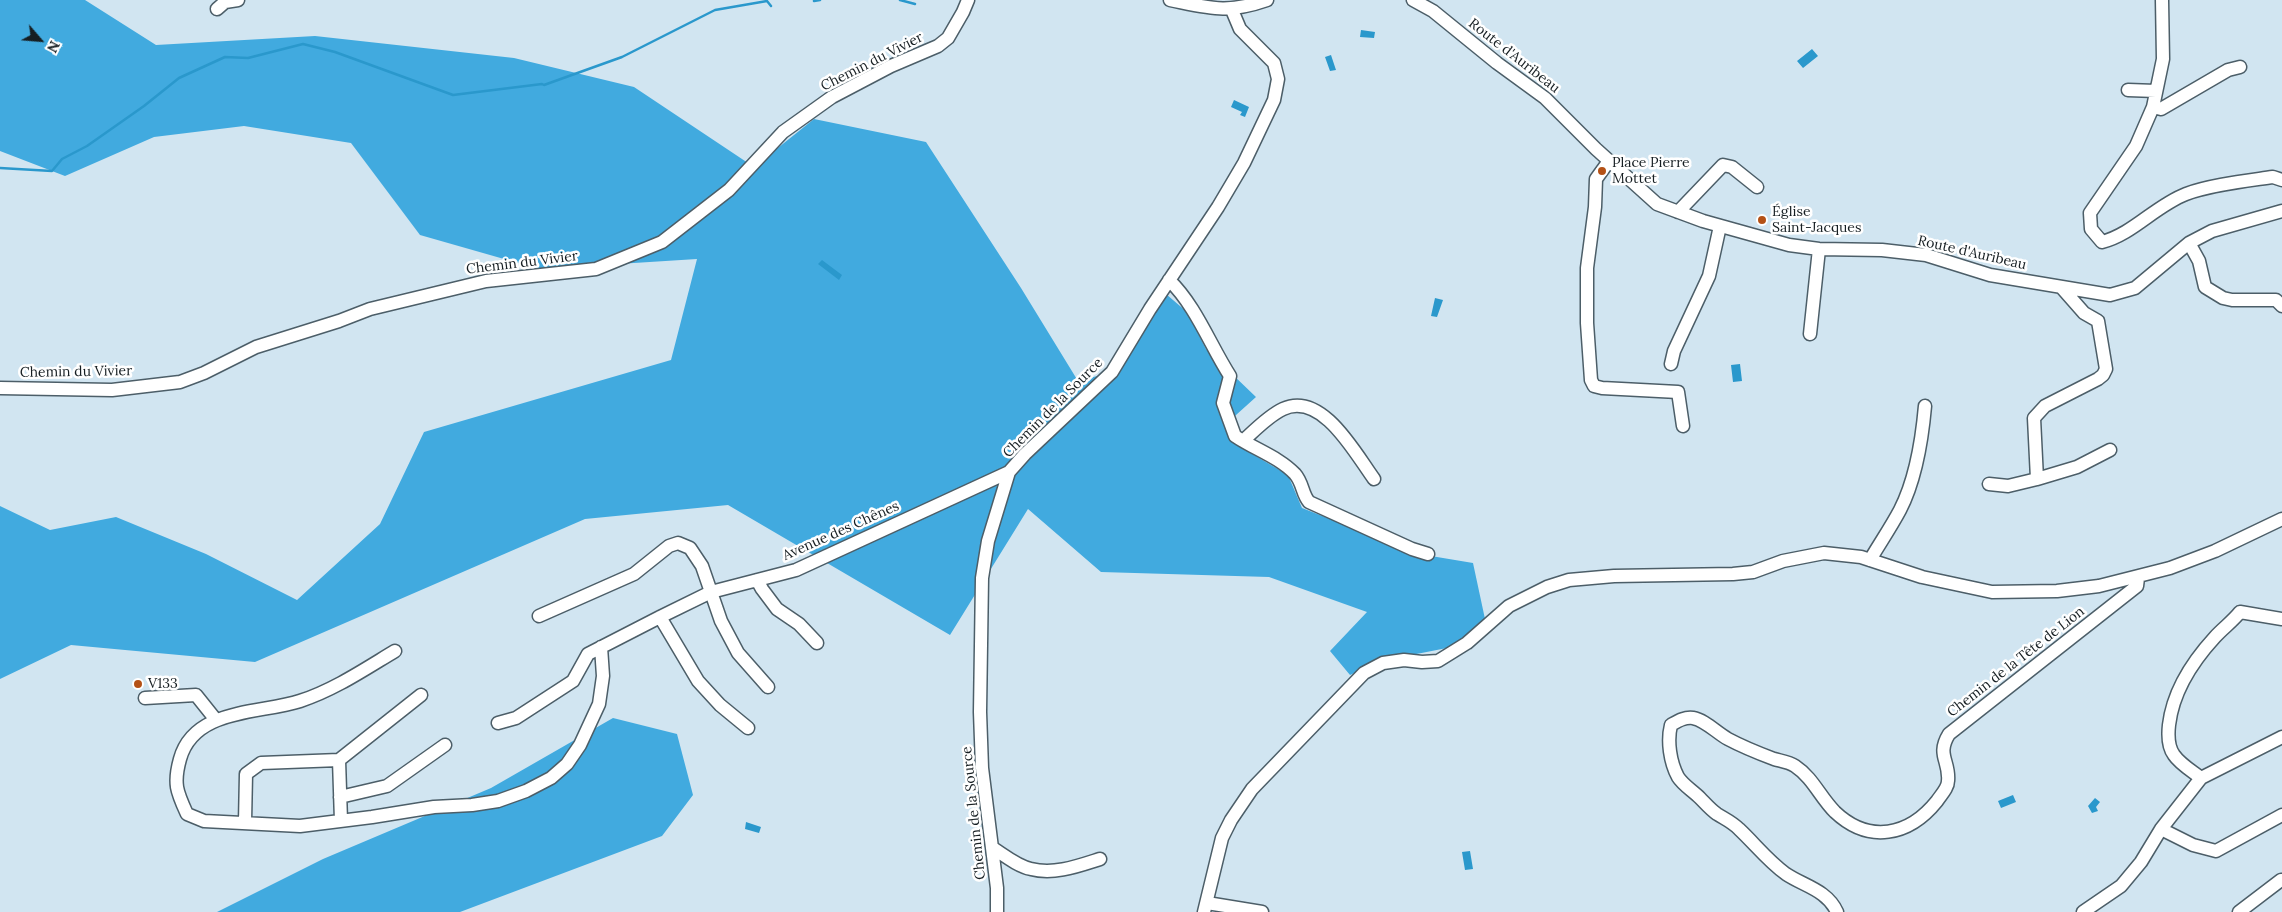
<!DOCTYPE html>
<meta charset="utf-8">
<style>
body{margin:0}
#map{position:relative;width:2282px;height:912px;overflow:hidden;background:#d1e5f1;font-family:Lora,serif}
canvas{display:block}
.north{position:absolute;left:15px;top:15px;width:50px;height:50px;-webkit-text-stroke:4px #fff;paint-order:stroke;rotate:117deg;font-size:14px;font-weight:700;line-height:20px;text-align:center;color:#161e22}
.north::after{content:'';display:block;margin:auto;width:18px;height:22px;background:#161e22;clip-path:polygon(50% 0,100% 100%,50% 72%,0 100%)}
</style>
<div id="map">
<canvas width="2282" height="912"></canvas>
<div class="north">N</div>
</div>
<script>
const context = document.querySelector('canvas').getContext('2d');
context.lineJoin = 'round';
function fill(path, color) { context.fillStyle = color; context.fill(path, 'evenodd'); }
function stroke(path, color, width, dash) { context.strokeStyle = color; context.lineWidth = width; context.lineCap = dash ? 'butt' : 'round'; context.setLineDash(dash || []); context.stroke(path); }
function drawText(font, color, halo, rows, align = 'center') {
  context.font = font + ' Lora,serif'; context.lineWidth = 5; context.setLineDash([]); context.textBaseline = 'middle'; context.strokeStyle = halo; context.fillStyle = color; for (const [text, x, y, turn = 0] of rows) {
    context.save(); context.translate(x, y); context.rotate((+turn || 0) * Math.PI / 180); context.textAlign = isNaN(turn) ? turn : align; if (halo) context.strokeText(text, 0, 0); context.fillText(text, 0, 0); context.restore();
  }
}
fill(new Path2D(`
 M0,0H85L156,45L315,36L514,58L634,87L754,167L814,119L926,142L1021,288L1078,381L1105,374L1166,294L1187,312L1206,349L1256,397L1226,424L1237,445L1288,475L1302,508L1419,554L1473,563L1485,619L1457,646L1381,661L1350,675L1330,651L1367,612L1269,577L1101,572L1028,509L950,635L728,505L585,519L255,662L71,645L0,679V506L50,530L116,517L206,554L297,600L380,524L424,432L671,360L697,259L539,269L420,235L351,143L244,126L154,137L65,176L0,151Z
 M613,718L677,734L693,795L662,836L460,912H217L323,859L491,788Z`), '#41aadf');
fill(new Path2D(`
 M1361,30L1375,32L1374,38L1360,37Z
 M1812,49L1818,56L1803,68L1797,61Z
 M1331,55L1336,70L1330,71L1325,57Z
 M1234,100L1249,107L1245,117L1240,115L1242,112L1231,107Z
 M822,260L842,275L839,280L818,264Z
 M1435,298L1443,300L1437,317L1431,316Z
 M1740,364L1742,381L1733,382L1731,365Z
 M2013,795L2016,802L2001,808L1998,801Z
 M2095,798L2100,802L2096,807L2098,811L2092,813L2088,806Z
 M746,822L761,827L759,833L745,829Z
 M1470,851L1473,869L1465,870L1462,852Z`), '#2a98cc');
stroke(new Path2D(`
 M900,0L915,4
 M814,1L820,0
 M0,168L52,171L62,159L87,146L144,106L179,78L225,57L248,58L303,44L335,52L453,95L542,84L544,85L622,57L715,10L767,1L771,6`), '#2a98cc', 2.5);
const minor = new Path2D(`
 M1170,0C1210,8 1227,14 1267,0
 M1413,0L1433,11L1497,63L1545,98L1596,149L1657,204L1703,221L1789,245L1819,249L1882,250L1926,255L1990,275L2110,295L2135,288L2189,243L2212,231L2282,211
 M2162,0L2163,59L2153,107L2136,146L2090,213L2091,229L2102,242C2133,234 2155,206 2186,194C2210,185 2246,181 2273,177L2282,180
 M217,9L225,2L238,0
 M2128,90L2156,91
 M2153,107L2161,109L2228,70L2240,67
 M1609,161L1596,179L1595,207L1587,268V323L1591,380L1594,386L1602,388L1678,392L1683,426
 M1678,212L1723,165L1732,167L1757,187
 M2189,243L2199,261L2205,287L2223,298L2232,300H2276L2282,306
 M1169,280C1196,306 1210,345 1230,376L1223,403L1235,436C1254,449 1279,457 1295,474C1303,483 1302,494 1309,502L1412,549L1428,554
 M1810,334L1819,249
 M1671,364L1674,351L1709,276L1720,226
 M0,388L112,390L180,382L204,373L256,347L339,321L370,309L486,281L596,269L662,242L729,190L783,132L832,97L891,66L938,46L948,38L963,12L968,0
 M1243,441C1254,431 1268,416 1283,409C1322,391 1355,453 1374,479
 M2037,479L2077,467L2110,450
 M1989,484L2008,486L2037,479L2034,418L2045,406L2098,379L2103,375L2106,369L2098,321L2084,313L2062,288
 M1870,560C1880,543 1891,527 1900,510C1916,479 1922,440 1925,406
 M757,580L762,589L777,609L799,624L817,643
 M539,616L634,574L669,546L678,543L690,548L702,566L721,621L738,653L768,687
 M660,617L698,681L720,705L748,728
 M395,651C365,669 334,690 300,701C260,714 194,708 180,759C173,784 177,792 187,814L204,821L300,826L372,817L434,807L472,805L498,801L526,791L551,778L567,764L580,745L599,704L603,676L601,647
 M145,698L196,695L216,720
 M498,723L516,718L573,681L588,654L660,617L711,592L796,570L1009,472
 M339,760L421,695
 M2201,778C2192,771 2180,764 2174,755C2168,747 2168,734 2169,725C2173,691 2192,662 2215,637C2223,628 2232,622 2240,612L2282,619
 M340,797L387,786L445,745
 M245,822L246,774L261,763L339,760L341,821
 M2161,829L2193,845L2216,851L2282,815
 M993,848C1004,855 1017,866 1031,869C1054,875 1078,866 1100,859
 M1207,903L1262,912
 M997,912V888L982,768L980,712L982,578L988,541L1009,472L1025,454L1112,372L1150,309L1218,207L1244,163L1274,100L1278,79L1274,63L1240,29L1232,10
 M1204,912L1222,838L1231,820L1252,789L1364,673L1383,663L1404,660L1422,662L1438,661L1467,643L1509,606L1547,587L1569,580L1614,576L1733,574L1753,572L1783,561L1824,553L1861,557L1922,577L1992,592L2057,591L2099,586L2170,568L2215,551L2282,519
 M1837,912C1827,890 1804,886 1786,874C1768,861 1755,844 1739,829C1732,822 1725,819 1717,814C1711,810 1705,803 1700,798C1693,791 1683,785 1678,777C1670,762 1667,741 1671,725C1678,721 1684,717 1693,718C1705,720 1717,733 1728,739C1743,747 1758,753 1774,759C1781,761 1789,762 1795,766C1813,778 1820,797 1835,812C1869,844 1909,836 1937,801C1941,795 1948,788 1948,781C1950,761 1936,755 1949,734L2137,586L2138,578
 M2083,912L2121,886L2141,862L2161,829L2201,778L2282,737
 M2239,912L2281,880`);
stroke(minor, '#4c5e68', 15);
stroke(minor, '#fff', 12);
for (const [x, y, r, color] of [
 [1602,171,5,"#b45116"],
 [1762,220,5,"#b45116"],
 [138,684,5,"#b45116"]
]) { const dot = new Path2D(); dot.arc(x, y, r, 0, 2 * Math.PI); context.fillStyle = color; context.fill(dot); stroke(dot, '#fff', 2); }
drawText('14px', '#161e22', '#fff', [
 ["Route d'Auribeau",1514,56,38],
 ["Chemin du Vivier",872,62,-27],
 ["Route d'Auribeau",1972,253,13],
 ["Chemin du Vivier",522,263,-7],
 ["Chemin du Vivier",76,372,-1],
 ["Chemin de la Source",1053,408,-45],
 ["Avenue des Chênes",841,531,-24],
 ["Chemin de la Tête de Lion",2016,662,-38],
 ["Chemin de la Source",974,813,-96]
]);
drawText('14px', '#161e22', '#fff', [
 ["Place Pierre",1612,163],
 ["Mottet",1612,179],
 ["Église",1772,212],
 ["Saint-Jacques",1772,228],
 ["V133",148,684]
], 'left');
</script>
